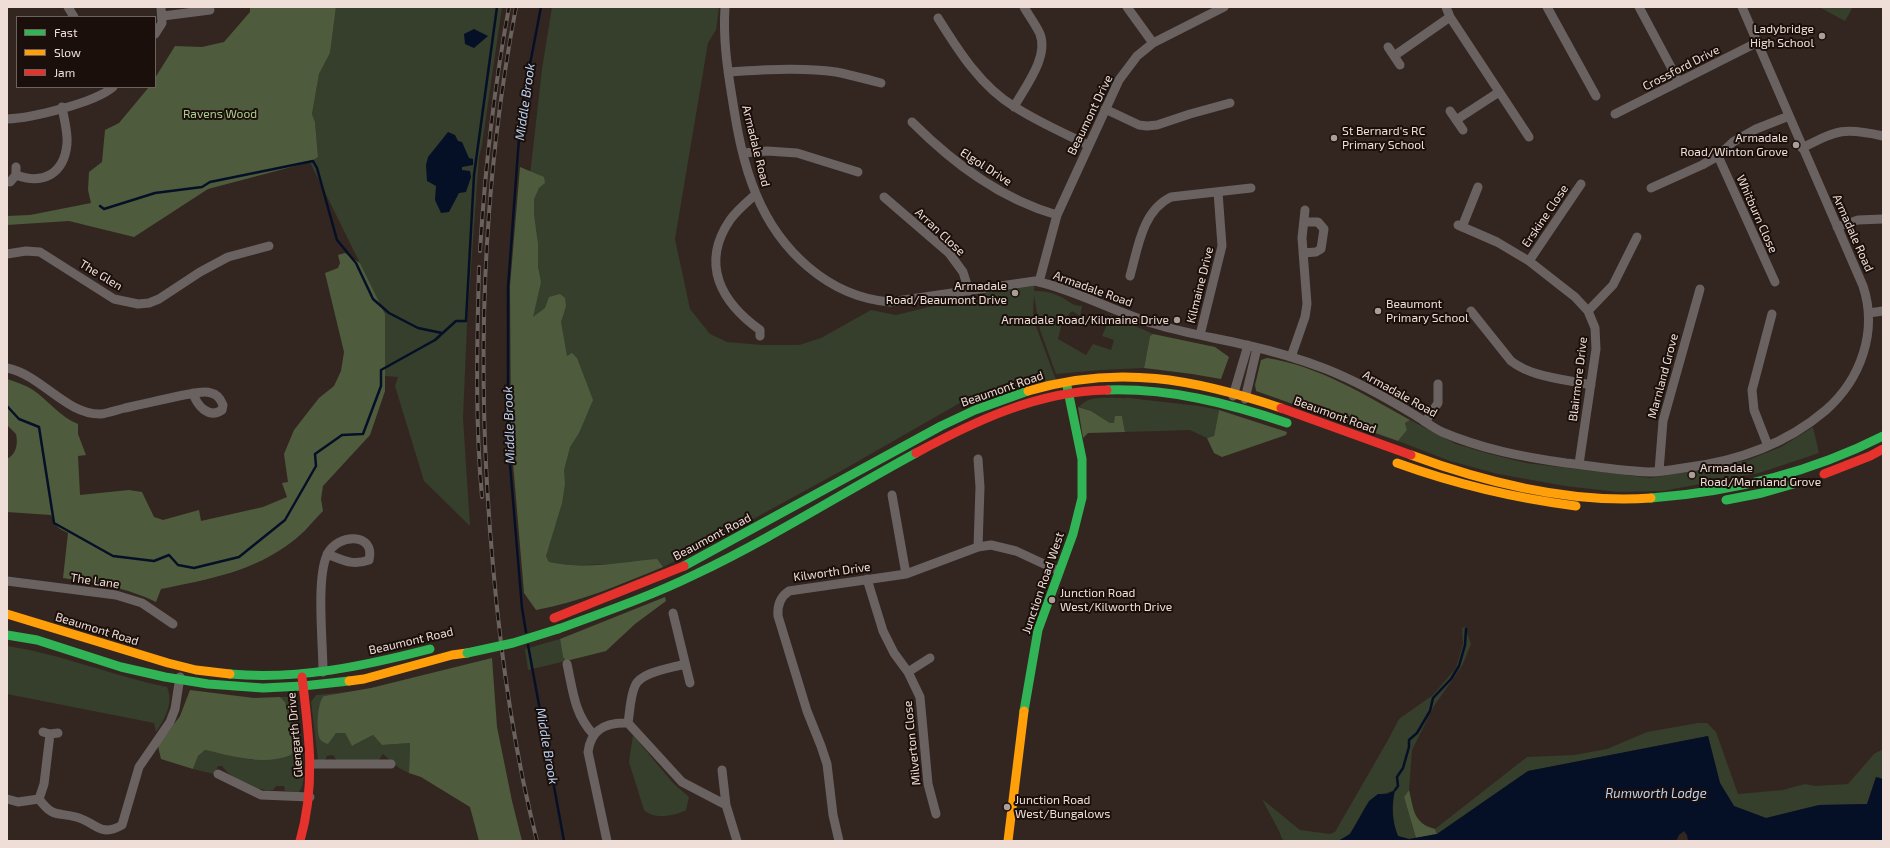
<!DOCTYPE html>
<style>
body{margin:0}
#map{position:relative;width:1890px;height:848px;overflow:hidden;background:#332620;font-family:"Exo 2",sans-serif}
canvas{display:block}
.frame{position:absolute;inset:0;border:8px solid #efddd7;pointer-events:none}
.legend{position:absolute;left:16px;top:16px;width:140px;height:72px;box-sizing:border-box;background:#1a0f0a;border:1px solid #6f615c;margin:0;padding:5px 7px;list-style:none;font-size:12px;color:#efddd7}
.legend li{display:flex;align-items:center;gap:8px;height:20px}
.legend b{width:20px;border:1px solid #6f615c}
</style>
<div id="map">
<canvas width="1890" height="848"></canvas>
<div class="frame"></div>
<ul class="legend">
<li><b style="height:5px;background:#30b455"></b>Fast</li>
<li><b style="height:5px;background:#ff9f0a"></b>Slow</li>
<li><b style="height:5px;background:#e5322d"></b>Jam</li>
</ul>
</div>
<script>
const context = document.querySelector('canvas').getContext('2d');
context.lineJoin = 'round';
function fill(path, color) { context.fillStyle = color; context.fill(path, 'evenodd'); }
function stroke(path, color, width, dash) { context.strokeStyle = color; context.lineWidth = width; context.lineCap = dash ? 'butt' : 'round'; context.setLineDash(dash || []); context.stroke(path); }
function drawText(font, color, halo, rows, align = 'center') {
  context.font = font + ' "Exo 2",sans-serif'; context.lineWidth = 4; context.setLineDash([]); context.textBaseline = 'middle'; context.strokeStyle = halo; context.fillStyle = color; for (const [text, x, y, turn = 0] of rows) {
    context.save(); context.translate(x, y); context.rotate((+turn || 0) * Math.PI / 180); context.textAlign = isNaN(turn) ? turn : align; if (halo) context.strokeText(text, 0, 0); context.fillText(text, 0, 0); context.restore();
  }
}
fill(new Path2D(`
 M336,7H502L482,145L479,157L467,324L463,418L470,526L424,481L395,386L398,377L385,376V314L310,162L318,157L315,122L312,114L319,74L330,53Z
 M552,7H719L716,30L708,43L675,239L690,309L710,334L727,342L762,345H799L821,338L871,310L896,315L1035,281L1034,291C1043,291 1051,292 1059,296C1068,300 1072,306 1082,306L1080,316L1072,311L1062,323L1058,339L1086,355L1093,344L1111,350L1114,340L1102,336L1111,315L1153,334L1150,336L1144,368L1101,370L1056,374L1040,330L1034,295L1033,313L1037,329L1056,380L972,396L841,471L693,552L663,567L606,564L565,566L549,562L543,549L518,282L542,69Z
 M1819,7H1853L1845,21Z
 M1129,398L1199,406L1219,410L1214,436L1207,438L1190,430L1125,432L1122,416L1114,424L1110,423L1091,411L1079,407C1088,394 1114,399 1129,398Z
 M1410,420L1456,444L1490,454L1526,463L1651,478L1748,460L1781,447L1813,427L1819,453L1759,473L1663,491L1618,492L1565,486L1498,474L1450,461L1398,441L1407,430L1405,423Z
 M1465,627L1471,644L1462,666L1434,706L1412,750L1409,790L1404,797L1416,838L1409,839L1398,836C1392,821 1392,806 1395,790C1386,794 1377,793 1370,801C1359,812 1356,836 1338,841C1329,844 1297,841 1285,841L1282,839L1279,831L1262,799L1300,830L1330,834L1335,832L1388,740L1399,719L1433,695L1456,668L1463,644L1462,628Z
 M560,639L563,657L566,661L528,670L525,649Z
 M7,646C61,654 113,676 167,687C174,702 165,719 156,732L154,723L7,694Z
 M348,692L324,696L336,733H345L352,746L373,735L382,745L410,743L409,773L399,768L383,754L378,761H337L333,755L327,756L325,761L318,760L311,702L316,695Z
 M280,697H290L295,703C298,721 311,779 299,792L285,791L284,786H276L273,790C253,791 234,781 222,766H218L214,774L193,769L198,756L205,750L253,760L285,702Z
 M1698,723H1707L1716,732L1738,794L1783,790L1805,784L1815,786L1848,784L1874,754L1883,749V779L1876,777L1867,804L1819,805L1766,818L1734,806L1720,783L1708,736L1528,771L1437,834L1435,829L1527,757L1574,755L1607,749L1647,732Z
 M633,735L673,783L689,797L686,810C676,816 653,820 644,810L629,762Z`), '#363e2c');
fill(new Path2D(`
 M250,7H336L330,53L319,74L312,114L315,122L318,157L310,162L208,189L134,237L69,221L7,225V216L30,215L91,203L88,190L89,172L102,162L105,130L119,123L149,87H155V78L175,46L202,47L224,42L250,12Z
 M520,167L544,177L545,183L539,188L534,199V215L538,244V267L541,282L533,317L545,308L549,297L560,294L565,298L566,306L561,322L567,356L572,353L577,358L593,400L579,433L570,447L564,470L565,484L562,503L546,556L549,562C584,570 622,562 657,559L663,567C621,584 581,602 536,610L524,593L511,439L510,286Z
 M345,253L360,263L385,314V391L370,435L323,486L321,499L323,511C313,521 304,533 293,541C253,572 209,579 161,589L156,602C125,587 97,583 63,578L68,533C58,528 54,526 51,515L7,512V459C17,454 18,443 16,434L7,425V379C16,382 25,385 33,390C49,401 60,417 78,424V434L86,455L78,456L80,495L129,490L142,492L154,517L163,520L199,510L201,521L263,507L287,497L282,483L288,482L284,454L294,430L319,398L334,386L341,371L344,352L325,273L338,268L340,263L338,255Z
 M1153,334L1215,347L1229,357L1221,379L1192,374L1144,368L1150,336Z
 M1267,358C1319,366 1365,395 1410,420L1405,423L1407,430L1398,441L1256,391L1255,385L1261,360Z
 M1078,407L1091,411L1110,423H1114L1115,416H1122L1125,432L1088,433L1083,438Z
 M1219,410L1287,432L1286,435L1222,457L1214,453L1207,438L1214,436Z
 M665,597L666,601L635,624L606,651L566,661L563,657L560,639Z
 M492,658L497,727L512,801L522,841H479L470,807L421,777L409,773L410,743L382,745L373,735L352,746L345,733H336L328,744C325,743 322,742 320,739C316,732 317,702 324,696L371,688Z
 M190,690L254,698L280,697L285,702L294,748L291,755C264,766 232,756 205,750L198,756L193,769L161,759L158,746L180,716Z
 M1409,790C1414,810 1413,823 1435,829L1437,834L1416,838L1404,797Z`), '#4e5c3d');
fill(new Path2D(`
 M474,29L488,36L474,48L465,44L464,34Z
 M448,132L455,135L458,141L462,142L469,158L473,159V165L462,167V170L470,171L471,177L466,192L459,193L449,212L441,213L435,200L436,186L427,181L426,165L428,157Z
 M1708,736L1720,783L1734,806L1766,818L1819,805L1867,804L1876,777L1883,779V841H1688L1687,835L1684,831L1679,835L1676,841H1338L1350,834L1369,801L1378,794H1387L1395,790C1391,805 1392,822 1398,836L1409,839L1437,834L1528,771Z`), '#051027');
stroke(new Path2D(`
 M100,206L104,209L155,193L202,187L210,182L313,161L317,168L337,240L356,263L373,299L389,313L418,328L442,333
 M7,406L19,419L39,427L54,523L113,556L154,561L169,555L178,565L194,568L239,557L285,520L316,466L315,454L342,435L363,434L381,386V370L435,340L456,321H466L474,175L497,7
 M526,632L522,608L508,440V287L521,111L541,7
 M528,645L564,841
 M1395,790L1398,786L1397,777L1403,768L1409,747V740L1417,733L1430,711L1433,698L1451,679L1459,666L1465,645L1466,629`), '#051027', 2.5);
stroke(new Path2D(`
 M68,7L74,17
 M725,7C723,38 727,67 732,97C737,130 743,163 756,194C779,250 828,297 890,302L1035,281C1076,290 1114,312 1155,324C1184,333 1216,338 1246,345C1273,351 1300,359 1326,369C1356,381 1385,397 1413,414C1423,420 1432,427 1442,432C1482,449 1523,457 1566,463C1593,466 1621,471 1649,472C1660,472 1671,470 1683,468C1735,462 1785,445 1826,410C1861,379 1878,331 1863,286L1742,7
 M1127,7L1153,43
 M1446,7L1450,17L1529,137
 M1547,7L1596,96
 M1639,7L1679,82
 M163,16L210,10
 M938,18C958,50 981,87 1015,107C1038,122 1064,133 1088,145
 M155,34L162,23L161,7
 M1388,47L1400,65
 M1394,56L1450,17
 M728,72C764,70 800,67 836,72C851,75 866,79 881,83
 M1014,107C1025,87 1049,57 1040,34C1036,25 1029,16 1024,7
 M1105,109L1139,125L1147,126L1157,125L1190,114L1230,103
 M1450,111L1463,130
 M1615,114L1758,42
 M7,119C31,118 95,103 113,87
 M1456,120L1499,92
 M912,122C953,163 1000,199 1057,215
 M1802,148C1838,130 1843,127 1883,136
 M743,153L767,151L797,153L858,172
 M1718,156L1775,282
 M16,175C43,185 64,174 67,144C68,132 64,119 62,107
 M10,182L16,175V167
 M1651,188L1702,165L1718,156L1733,142L1756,129L1789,116
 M756,194C747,202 737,210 730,220C700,264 721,302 760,330V336
 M884,197L949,253L963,272L969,291
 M1458,225L1497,242L1529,261L1575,297L1588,311L1595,328L1596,349L1579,464
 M1462,227L1478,187
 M1837,227L1858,220L1883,219
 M1303,253L1316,252L1321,249L1324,229L1318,222H1304
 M7,254L26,251L40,252L114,299L138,304L149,303L159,299L200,272L228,257L269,246
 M1529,261L1581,184
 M1130,276C1138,248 1142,211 1171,197L1251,188
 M1039,282L1057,215L1119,80L1137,56L1153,43L1224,7
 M1471,311L1511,361C1533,378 1565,379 1591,385
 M1588,311L1613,285L1637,237
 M1869,313L1883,311
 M1200,335L1222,246L1218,192
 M1291,357L1305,317L1307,304L1302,238L1305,210
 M7,368C42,375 66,415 101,414C108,413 117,410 125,408C144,404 164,399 184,395C192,394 203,390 211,393C217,394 221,400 223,405L222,410C209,419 197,406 193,393
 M1233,396L1248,345
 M1245,399L1257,348
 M1425,422L1438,403V384
 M1768,446L1754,410L1752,390L1772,314
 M1659,471L1663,421L1700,289
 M892,495L906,574
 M978,547L980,487L978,459
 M867,579L883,631L894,653L908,672L920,697L928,784L936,814
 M7,581L116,595L142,603L173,624
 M673,613L690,683
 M567,664C573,691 574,713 593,734
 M323,672C323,643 316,579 327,555C338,532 376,533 369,560C352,566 343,560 327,554
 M908,672L930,658
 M628,723C630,711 630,697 635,686C640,672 672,668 685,664
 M43,732L50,734L58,733
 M312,764H391
 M722,770L726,805L737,841
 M218,774L261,795L310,797
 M7,799L18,802L39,799C53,818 57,812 76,817C96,822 100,838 122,825L139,767L170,722L175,709L180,677
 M39,799L44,784L50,734
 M607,841L588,752C591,729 606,722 628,723L682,782L726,805
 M839,841L833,815L827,764L821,746L807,711L778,616C777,605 780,597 789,591L906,574L978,547L991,545L1016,551L1059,571`), '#6a6261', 9);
stroke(new Path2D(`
 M1107,390C1169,388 1228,403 1287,423
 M1651,498C1731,492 1812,472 1883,436
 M1726,500L1762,493L1797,483
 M684,566L941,426L975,410L1028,391
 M558,629C605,612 651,596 696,574C772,538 842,493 916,453
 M7,635L37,640L121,667L165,677L208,684L263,688L303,686L349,681
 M230,674C299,680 364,666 430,649
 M1024,711L1038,630L1073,534L1082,498V459L1067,386`), '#30b455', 9);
stroke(new Path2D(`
 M1028,391C1117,364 1195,379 1281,408
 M1411,455C1487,483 1570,504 1651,498
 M1397,463C1455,484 1514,498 1576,506
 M7,614L168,663L196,670L230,674
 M349,681L364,679L452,655L467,653
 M1008,841L1024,711`), '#ff9f0a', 9);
stroke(new Path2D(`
 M1281,408L1411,455
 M916,453C975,421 1038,391 1107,390
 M1824,474L1870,456L1883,449
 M554,618L684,566
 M300,841C316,785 309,734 302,677`), '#e5322d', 9);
const rail = new Path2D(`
 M516,7C481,191 476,380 493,566C501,658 514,751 537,841
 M480,251C485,169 494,88 509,7
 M479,267C477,344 475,421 482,497`);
stroke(rail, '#6a625e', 4);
stroke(rail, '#1a0f0a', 2.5, [8]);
stroke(new Path2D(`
 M467,653L513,643L558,629`), '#30b455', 9);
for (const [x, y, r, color] of [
 [1822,36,4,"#ad9d97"],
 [1334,138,4,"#ad9d97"],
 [1796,145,4,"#ad9d97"],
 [1015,293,4,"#ad9d97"],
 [1378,311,4,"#ad9d97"],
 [1177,320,4,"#ad9d97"],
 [1692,475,4,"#ad9d97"],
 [1052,600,4,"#ad9d97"],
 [1007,807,4,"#ad9d97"]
]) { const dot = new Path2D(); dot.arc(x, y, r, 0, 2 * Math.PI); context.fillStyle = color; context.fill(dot); stroke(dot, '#1a0f0a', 1.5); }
drawText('12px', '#efddd7', '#1a0f0a', [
 ["Ladybridge",1814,29,"right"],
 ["High School",1814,43,"right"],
 ["St Bernard's RC",1342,131],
 ["Primary School",1342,145],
 ["Armadale",1788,138,"right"],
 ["Road/Winton Grove",1788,152,"right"],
 ["Armadale",1007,286,"right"],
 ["Road/Beaumont Drive",1007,300,"right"],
 ["Beaumont",1386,304],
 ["Primary School",1386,318],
 ["Armadale Road/Kilmaine Drive",1169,320,"right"],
 ["Armadale",1700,468],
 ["Road/Marnland Grove",1700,482],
 ["Junction Road",1060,593],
 ["West/Kilworth Drive",1060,607],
 ["Junction Road",1015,800],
 ["West/Bungalows",1015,814]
], 'left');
drawText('12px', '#efddd7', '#1a0f0a', [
 ["Crossford Drive",1681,68,-27],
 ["Beaumont Drive",1090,115,-64],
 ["Armadale Road",756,146,76],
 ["Elgol Drive",986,167,33],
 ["Whitburn Close",1757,214,66],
 ["Erskine Close",1545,216,-56],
 ["Arran Close",940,232,43],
 ["Armadale Road",1853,233,66],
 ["The Glen",101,275,31],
 ["Kilmaine Drive",1200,285,-76],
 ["Armadale Road",1093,289,20],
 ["Marnland Grove",1663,376,-75],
 ["Blairmore Drive",1578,379,-83],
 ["Beaumont Road",1002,389,-19],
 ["Armadale Road",1400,394,29],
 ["Beaumont Road",1335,415,20],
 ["Beaumont Road",712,537,-28],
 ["Kilworth Drive",832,572,-8],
 ["The Lane",95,581,8],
 ["Junction Road West",1043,583,-71],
 ["Beaumont Road",97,629,17],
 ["Beaumont Road",411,641,-13],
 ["Glengarth Drive",295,735,-95],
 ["Milverton Close",912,743,-96]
]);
drawText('12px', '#aece91', '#1a0f0a', [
 ["Ravens Wood",220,114]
]);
drawText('italic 13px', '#bad2f4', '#1a0f0a', [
 ["Middle Brook",525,102,-82],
 ["Middle Brook",509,425,-92],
 ["Middle Brook",547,746,80],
 ["Rumworth Lodge",1656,794]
]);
</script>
